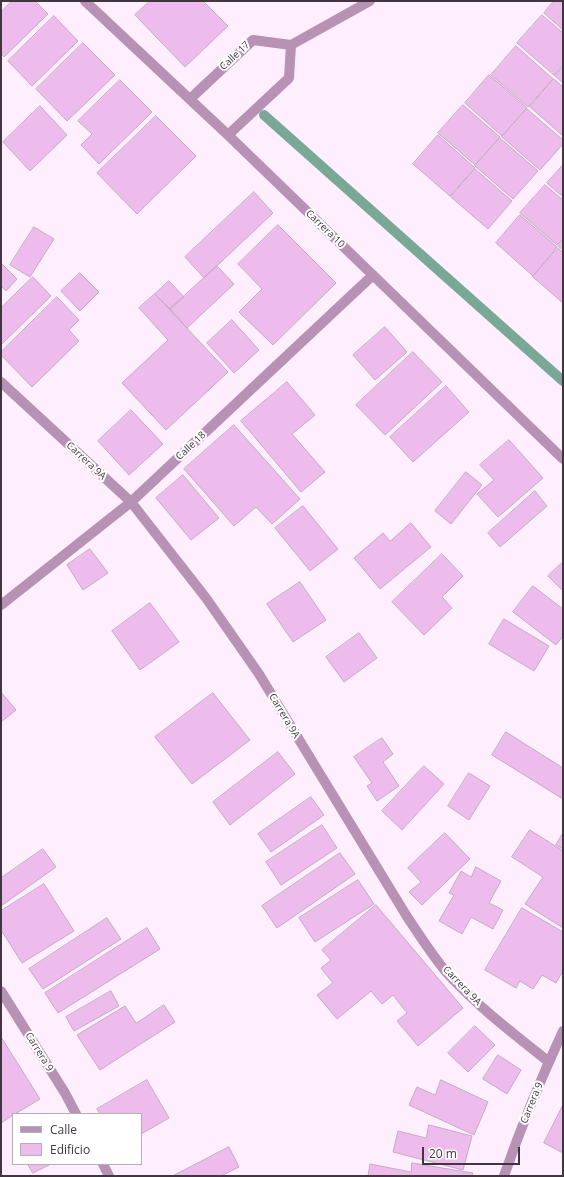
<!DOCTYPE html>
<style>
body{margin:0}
#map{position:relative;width:564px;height:1177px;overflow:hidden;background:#ffeefe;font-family:"Open Sans",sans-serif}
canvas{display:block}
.frame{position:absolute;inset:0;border:2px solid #403640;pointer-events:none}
.legend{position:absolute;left:12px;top:1113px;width:130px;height:52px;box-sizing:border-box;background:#fff;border:1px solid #b3afb3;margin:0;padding:5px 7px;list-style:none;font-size:12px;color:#403640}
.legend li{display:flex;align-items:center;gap:8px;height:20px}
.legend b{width:20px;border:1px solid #b3afb3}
.scale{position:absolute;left:422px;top:1147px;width:98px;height:18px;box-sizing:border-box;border:2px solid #403640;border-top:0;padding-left:5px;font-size:12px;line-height:14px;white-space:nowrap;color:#403640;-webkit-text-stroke:3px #fff;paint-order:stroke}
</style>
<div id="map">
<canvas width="564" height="1177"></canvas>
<div class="frame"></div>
<ul class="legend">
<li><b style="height:5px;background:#b792b5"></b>Calle</li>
<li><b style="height:11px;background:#eebcec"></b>Edificio</li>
</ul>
<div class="scale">20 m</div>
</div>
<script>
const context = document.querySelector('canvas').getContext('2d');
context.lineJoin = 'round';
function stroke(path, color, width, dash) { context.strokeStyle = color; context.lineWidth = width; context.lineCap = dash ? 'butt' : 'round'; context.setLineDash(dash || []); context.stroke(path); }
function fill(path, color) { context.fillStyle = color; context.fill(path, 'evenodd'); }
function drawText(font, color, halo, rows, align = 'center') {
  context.font = font + ' "Open Sans",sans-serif'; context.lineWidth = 4; context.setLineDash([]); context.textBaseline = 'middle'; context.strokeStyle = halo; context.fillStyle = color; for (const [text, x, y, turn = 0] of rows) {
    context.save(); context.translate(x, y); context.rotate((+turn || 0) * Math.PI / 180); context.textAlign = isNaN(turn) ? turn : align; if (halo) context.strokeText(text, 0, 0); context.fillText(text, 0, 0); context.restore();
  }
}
stroke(new Path2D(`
 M264,115L563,381`), '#79a996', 10);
const building = new Path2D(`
 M12,1H35L48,14L4,57L1,54V12Z
 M150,1H203L228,26L185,67L135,15Z
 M554,1H563V30L544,13Z
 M542,15L563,33V65L554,75L517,43Z
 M54,16L78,41L32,86L8,61Z
 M83,43L115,75L67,121L36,89Z
 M516,46L553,79L528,107L491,75Z
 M563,67V83L555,76Z
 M489,75L527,108L502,136L465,103Z
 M554,79L563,87V136L530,107Z
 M120,80L152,112L99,164L81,145L92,134L78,121Z
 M463,105L500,137L475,165L438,133Z
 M40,106L67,135L30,171L3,142Z
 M527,109L563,140V144L540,170L502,137Z
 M156,116L196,156L137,214L97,173Z
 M438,135L475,168L450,196L413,164Z
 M500,138L538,171L513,199L475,166Z
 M563,165V197L547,183Z
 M475,169L512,201L488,229L451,197Z
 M545,185L563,200V239L557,245L520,213Z
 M254,192L273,213L204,278L185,257Z
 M520,215L557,247L533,276L496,243Z
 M278,225L336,283L273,345L239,312L262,289L238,264Z
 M34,227L54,239L30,277L10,265Z
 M563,241V250L558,246Z
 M558,248L563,253V303L533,277Z
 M2,264L17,279L6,291L1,286V265Z
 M217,266L234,284L187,328L170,309Z
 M80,273L99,292L80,311L61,291Z
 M33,277L51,296L1,345V308Z
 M169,281L184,297L170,309L155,294Z
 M155,294L228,372L166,430L122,383L168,340L139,308Z
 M57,297L79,320L69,330L79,341L32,387L1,355V352Z
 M232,320L259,350L234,373L207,343Z
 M385,327L407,352L375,380L353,355Z
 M413,352L442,382L385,435L356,405Z
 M287,382L315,415L292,434L325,472L301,492L241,421Z
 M446,386L469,412L413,462L390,437Z
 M131,410L163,444L129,475L98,441Z
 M234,425L300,499L272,524L256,507L234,526L184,469Z
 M509,440L543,478L498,517L477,494L494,480L480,465Z
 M466,472L482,485L451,524L435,511Z
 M183,475L219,518L191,540L156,498Z
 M535,491L547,506L500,547L488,533Z
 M303,506L338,549L310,571L275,528Z
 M411,523L431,547L380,589L354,558L383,533L390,541Z
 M90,549L108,573L83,590L67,565Z
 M442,554L463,576L442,597L452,608L424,635L392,602Z
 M563,562V591L548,576Z
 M300,582L326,620L293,642L267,604Z
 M533,586L563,609V636L556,645L513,612Z
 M150,603L179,642L140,670L112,631Z
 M504,619L549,646L534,671L489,644Z
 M359,633L377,658L344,682L326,657Z
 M1,692L16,710L1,722Z
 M213,693L250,740L192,784L155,737Z
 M506,732L563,768V799L492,755Z
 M382,738L393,754L383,762L399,786L377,801L367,786L372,783L354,757Z
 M278,752L295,774L230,825L213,802Z
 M424,766L444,784L402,830L382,811Z
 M469,773L490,786L469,820L448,806Z
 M311,797L324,815L271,852L258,834Z
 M322,825L337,848L281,885L266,862Z
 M530,830L563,851V928L525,904L543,877L512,857Z
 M445,833L470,859L422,905L409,892L421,882L408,868Z
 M563,833V849L556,845Z
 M43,849L56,867L1,906V878Z
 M340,853L355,874L277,928L262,906Z
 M476,867L501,881L489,903L503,910L493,929L471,917L462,934L439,921L454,895L449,893L461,871L471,877Z
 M358,880L374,904L315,942L299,918Z
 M44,884L74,931L22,963L1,930V911Z
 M376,905L463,1008L418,1046L397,1021L407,1013L393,995L382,1004L371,991L337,1019L317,995L333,983L321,968L331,960L322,950Z
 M522,908L563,932V971L556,983L542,975L533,989L520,981L516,988L485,970Z
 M107,918L121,939L43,989L29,969Z
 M147,928L160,949L58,1013L45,993Z
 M111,991L119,1006L74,1031L66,1017Z
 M164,1005L175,1022L100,1070L77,1035L125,1006L136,1023Z
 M475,1026L495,1045L468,1072L448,1053Z
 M1,1037L40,1099L15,1114H13V1115L1,1123Z
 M498,1055L521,1070L507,1094L483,1079Z
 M147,1080L169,1118L141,1134V1114H100L97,1109Z
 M441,1080L488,1102L474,1135L409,1105L417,1087L435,1095Z
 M563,1105V1153L544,1143Z
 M429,1125L472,1136L463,1170L393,1152L398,1131L426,1138Z
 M229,1147L239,1167L221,1176H173Z
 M412,1163L473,1173L472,1176H368L370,1164L411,1172Z
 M28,1164H51L33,1173Z`);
fill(building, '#eebcec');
stroke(building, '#c4aac3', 1);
stroke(new Path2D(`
 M85,1L228,135L563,459
 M190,99L253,40L291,45L370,1
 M228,135L289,78L291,45
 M1,382L131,502L206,598L259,674L406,915C419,935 432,955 447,973C477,1006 514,1034 549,1062
 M1,605L131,502L373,275
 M1,991L65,1093L76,1114
 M103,1164L109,1176
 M504,1176C521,1127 541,1078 563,1031`), '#b792b5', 10);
drawText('10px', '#403640', '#fff', [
 ["Calle 17",235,56,-43],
 ["Carrera 10",325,229,44],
 ["Calle 18",191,446,-43],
 ["Carrera 9A",86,461,43],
 ["Carrera 9A",284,716,59],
 ["Carrera 9A",462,986,46],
 ["Carrera 9",39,1052,58],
 ["Carrera 9",532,1103,-68]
]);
</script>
